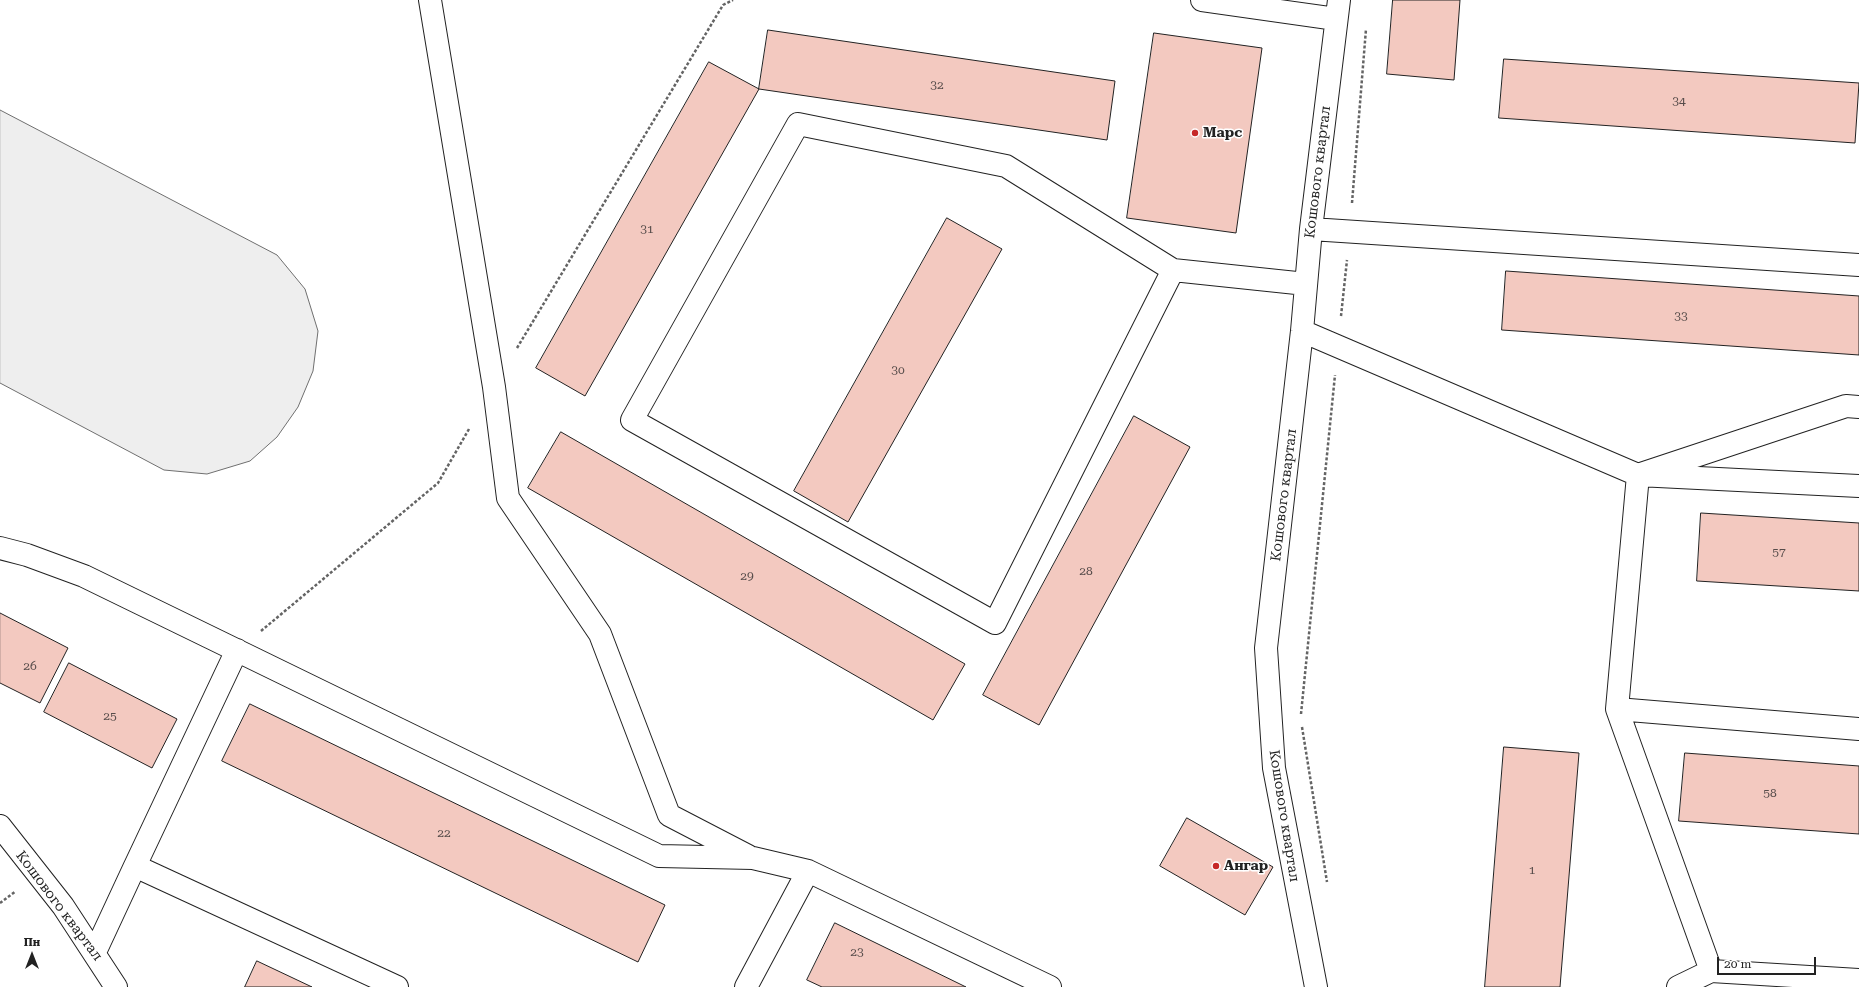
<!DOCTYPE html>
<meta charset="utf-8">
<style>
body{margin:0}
#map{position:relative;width:1859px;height:987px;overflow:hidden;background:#fff;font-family:"Roboto Serif",serif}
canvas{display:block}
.north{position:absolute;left:12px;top:935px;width:40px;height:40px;-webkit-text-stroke:3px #fff;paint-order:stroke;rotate:0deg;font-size:11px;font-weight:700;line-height:16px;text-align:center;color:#222}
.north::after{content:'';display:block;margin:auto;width:14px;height:18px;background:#222;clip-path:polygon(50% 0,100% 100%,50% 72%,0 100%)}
.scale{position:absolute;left:1717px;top:957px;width:99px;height:18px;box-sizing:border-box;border:2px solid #222;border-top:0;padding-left:5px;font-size:12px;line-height:14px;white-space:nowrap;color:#222;-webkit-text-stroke:3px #fff;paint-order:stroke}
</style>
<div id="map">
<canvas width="1859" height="987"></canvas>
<div class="north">Пн</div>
<div class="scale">20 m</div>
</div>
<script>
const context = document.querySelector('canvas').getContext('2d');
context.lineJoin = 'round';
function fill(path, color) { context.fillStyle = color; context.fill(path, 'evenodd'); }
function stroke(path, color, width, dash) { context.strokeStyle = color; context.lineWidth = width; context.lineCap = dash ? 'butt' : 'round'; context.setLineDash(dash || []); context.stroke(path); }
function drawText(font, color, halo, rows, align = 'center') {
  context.font = font + ' "Roboto Serif",serif'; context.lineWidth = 3; context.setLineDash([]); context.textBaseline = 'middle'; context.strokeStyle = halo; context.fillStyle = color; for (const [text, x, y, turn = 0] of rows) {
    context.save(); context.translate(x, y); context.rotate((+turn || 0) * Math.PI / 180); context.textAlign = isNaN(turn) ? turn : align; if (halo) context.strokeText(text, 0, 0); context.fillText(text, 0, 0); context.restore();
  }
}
const green = new Path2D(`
 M0,110L277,255L305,289L318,331L313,371L298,407L277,437L250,461L207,474L164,470L0,383Z`);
fill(green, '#eee');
stroke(green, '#6f6f6f', 1);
const building = new Path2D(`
 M1393,0H1460L1454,80L1387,74Z
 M768,30L1115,81L1107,140L759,89Z
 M1154,33L1262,48L1236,233L1127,218Z
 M1504,59L1859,83L1855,143L1499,118Z
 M709,62L759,89L585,396L536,368Z
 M947,218L1002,249L848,522L794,491Z
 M1506,271L1859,296V355L1502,330Z
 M1134,416L1190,447L1039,725L983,695Z
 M561,432L965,664L933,720L528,488Z
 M1701,513L1859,523V591L1697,581Z
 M0,613L68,648L40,703L0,683Z
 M69,663L177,719L152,768L44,712Z
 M250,704L665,905L638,962L222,761Z
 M1504,747L1579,753L1560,987H1485Z
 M1685,753L1859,766V834L1679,821Z
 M1187,818L1273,867L1245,915L1160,866Z
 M835,923L966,987H822L807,980Z
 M257,961L312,987H245Z`);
fill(building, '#f3c9c0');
stroke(building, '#222', 1);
const minor = new Path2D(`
 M430,0L494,387L508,498L600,634L669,815L748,856
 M1202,0L1336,19
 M1311,229L1859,265
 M1173,270L995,623L632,420L798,124L1006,166L1173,270L1306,284
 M1302,331L1638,475L1846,406L1859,407
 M0,548L27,555L84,576L659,856L753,858L808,871L1050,987
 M1617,709L1859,729
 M0,826L63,906L116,987
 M135,866L237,650
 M95,952L135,866L397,987
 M1711,971L1617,709L1638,475L1859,486
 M746,987L808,871
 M1316,987L1274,768L1266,648L1302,331L1311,229L1339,0
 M1678,987L1711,971L1859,980`);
stroke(minor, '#222', 24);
stroke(new Path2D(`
 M1352,203L1366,29
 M1341,316L1347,260
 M517,348L723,5L733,0
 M261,631L438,483L469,429
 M1301,714L1335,375
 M1302,727L1327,882
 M0,903L16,891`), '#646464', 2.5, [3, 2]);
stroke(minor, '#fff', 22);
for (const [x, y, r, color] of [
 [1195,133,4,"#c62828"],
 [1216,866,4,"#c62828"]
]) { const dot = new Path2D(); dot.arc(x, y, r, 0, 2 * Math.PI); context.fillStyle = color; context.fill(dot); stroke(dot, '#fff', 1.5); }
drawText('12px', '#564c4a', null, [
 ["32",937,85],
 ["34",1679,101],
 ["31",647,229],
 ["33",1681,316],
 ["30",898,370],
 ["57",1779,552],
 ["28",1086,571],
 ["29",747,576],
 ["26",30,666],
 ["25",110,716],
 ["58",1770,793],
 ["22",444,833],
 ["1",1532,870],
 ["23",857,952]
]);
drawText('bold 14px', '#222', '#fff', [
 ["Марс",1203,133],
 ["Ангар",1224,866]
], 'left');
drawText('14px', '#222', '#fff', [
 ["Кошового квартал",1318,172,-83],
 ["Кошового квартал",1284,495,-83],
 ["Кошового квартал",1284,816,81],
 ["Кошового квартал",59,906,53]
]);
</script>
